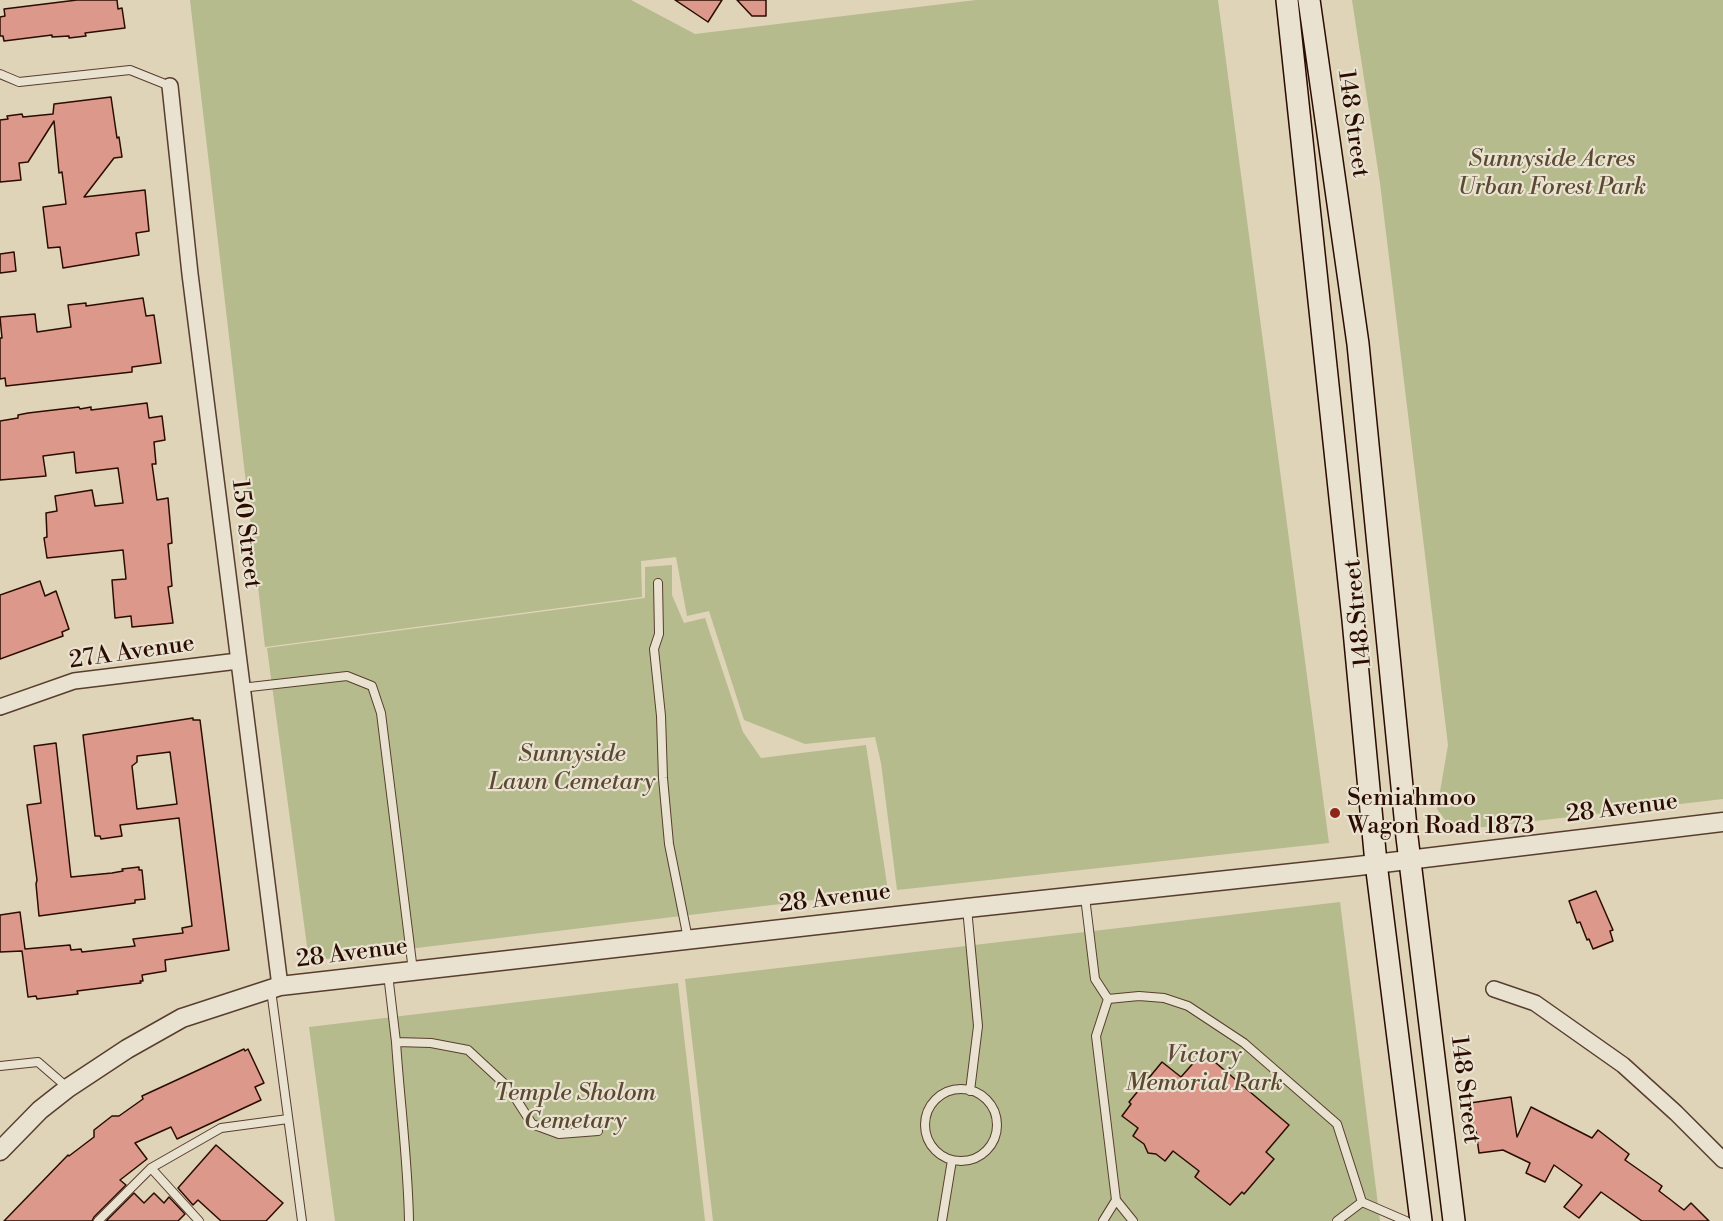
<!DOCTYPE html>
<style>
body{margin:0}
canvas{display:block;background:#dfd3b8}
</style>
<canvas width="1723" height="1221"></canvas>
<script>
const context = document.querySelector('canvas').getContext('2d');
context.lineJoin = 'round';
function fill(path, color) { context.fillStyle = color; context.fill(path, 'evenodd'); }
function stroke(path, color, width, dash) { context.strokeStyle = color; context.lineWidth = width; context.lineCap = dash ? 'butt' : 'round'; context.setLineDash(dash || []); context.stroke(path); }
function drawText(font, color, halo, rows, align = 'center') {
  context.font = font + ' "Libre Bodoni",serif'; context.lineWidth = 4.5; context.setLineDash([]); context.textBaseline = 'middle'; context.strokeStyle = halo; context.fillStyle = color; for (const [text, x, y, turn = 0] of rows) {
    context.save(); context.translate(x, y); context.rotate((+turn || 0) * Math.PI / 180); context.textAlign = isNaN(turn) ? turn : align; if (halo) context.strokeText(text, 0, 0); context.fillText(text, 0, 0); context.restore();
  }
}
fill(new Path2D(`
 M190,0H631L695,34L976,0H1218L1329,843L897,890L881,763L875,737L805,744L744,720L709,611L687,616L676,557L641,561L642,597L265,647Z
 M1352,0H1723V799L1484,827L1452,829L1437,809L1448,745L1380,183Z
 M672,565V595L684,623L705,618L743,732L761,758L866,745L888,891L309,961L267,648L645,598V567Z
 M1340,902L1380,1221H713L685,979Z
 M678,983L705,1221H335L309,1027Z`), '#b5bb8d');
const building = new Path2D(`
 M77,0H117L118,9L122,8L125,28L85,33L86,36L69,38V36L52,37V35L4,41L3,36H0V17L5,16L4,9Z
 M675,0H722L708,22Z
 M737,0H766V16H752Z
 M111,97L117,138L119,137L122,157L114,158L84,197L145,190L149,231L136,233L139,255L63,268L60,247L48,248L43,207L66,204L62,172L59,173L54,121L28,162L19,163L21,180L0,182V120L8,119L7,116L22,114L23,117L53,114L54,104Z
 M14,252L16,271L0,273V254Z
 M143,298L146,316L154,315L161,363L132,367V372L6,386L5,378L0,379V338H2L0,317L35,314L37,332L71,327L68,305L86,303V306Z
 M147,403L149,418L162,416L165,440L154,442L156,464H152L157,500L168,498L172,543L168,544L172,586L168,587L173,623L132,627L131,616L115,618L112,580L126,579L123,550L47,558L44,538L47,537L46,513L57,511L55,496L92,490L95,506L123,503L118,468L76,473L74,452L43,456L46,476L0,480V421L18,418V415L28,413L79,407L80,409L91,407V410Z
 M40,581L45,596L56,591L69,629L62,632L63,636L0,659V595Z
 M193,718V720H200L229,950L165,960L166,971L142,975L143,981H140L141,983L77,991L78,994L37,999L36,996L28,997L22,951L0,952V915L20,912L25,949L70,945L71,950L81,949L82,952L135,946L133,939L183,933L182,928L192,926L179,818L120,825L122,836L101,839L100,836H95L83,735ZM170,752L177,804L137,809L132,766L137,762V756Z
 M56,743L71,877L112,873L123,871L122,869L139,867V870H142L145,899L135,900V903L39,916L36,884L37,880L27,805L41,803L34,746Z
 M1596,891L1613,930L1610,931L1613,941L1593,949L1589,939L1587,940L1580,922L1577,923L1569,901Z
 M244,1049L245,1051L248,1049L264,1083L255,1087L261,1100L177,1139L171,1127L135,1143L147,1159L120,1180L126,1185L94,1217L92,1221H4L68,1155L69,1156L94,1137V1130L112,1116H119L143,1099L142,1096Z
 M1203,1052L1289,1125L1266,1152L1274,1159L1244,1194L1242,1192L1230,1205L1195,1177L1199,1171L1173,1151L1165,1161L1156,1154L1148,1153L1144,1144L1133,1136L1138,1128L1122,1116L1131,1104L1129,1102L1162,1062L1181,1077Z
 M1511,1097L1517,1137L1531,1107L1592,1138L1598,1130L1629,1154L1625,1160L1662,1186L1659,1191L1684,1210L1691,1203L1709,1221H1642L1601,1192L1579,1218L1564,1207L1582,1185L1554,1165L1545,1182L1526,1173L1530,1163L1503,1150L1479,1153L1476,1131H1472L1470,1103Z
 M216,1145L283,1203L266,1221H221L198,1200L193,1205L178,1188Z
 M134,1193L144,1203L154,1193L164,1203L169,1197L185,1214L178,1221H106Z`);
fill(building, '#dc998b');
stroke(building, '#2b0c00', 1.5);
const service = new Path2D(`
 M0,74L19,82L130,70L170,86
 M658,583L659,634L654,649L661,716L663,778L669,844L688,939
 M241,688L347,676L372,686L381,713L413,971
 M1085,897L1095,979L1108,999L1096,1036L1116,1200L1133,1221
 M967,908L978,1026L970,1091
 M388,974L396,1042L431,1043L468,1050L509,1088L532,1124L559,1134L598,1131
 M271,990L302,1221
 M1108,999L1139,996L1164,998L1188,1006L1244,1043L1337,1124L1362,1202
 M396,1042C400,1102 408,1161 409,1221
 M0,1066L38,1062L68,1088
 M925 1125a36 36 0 1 1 72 0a36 36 0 1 1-72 0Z
 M151,1168L199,1221
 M98,1221L151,1168L221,1128L288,1119
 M942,1221L952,1160
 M1103,1221L1116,1200
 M1337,1221L1362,1202L1406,1221`);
const minor = new Path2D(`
 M170,86L190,274L280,986
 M0,707L74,681L238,661
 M1494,989L1535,1003L1623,1065L1676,1113L1723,1160`);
const tertiary = new Path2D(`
 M0,1151L40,1110L68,1088L127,1049L182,1018L280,986L967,908L1358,866L1723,822`);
const secondary = new Path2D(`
 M1287,0L1353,620L1376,863L1421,1221
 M1309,0L1358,344L1407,837L1454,1221`);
stroke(service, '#583e2e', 10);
stroke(minor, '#583e2e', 18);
stroke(tertiary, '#583e2e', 21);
stroke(secondary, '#2b0c00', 24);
stroke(service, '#eae2d1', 8);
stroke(minor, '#eae2d1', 15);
stroke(tertiary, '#eae2d1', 18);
stroke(secondary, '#eae2d1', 21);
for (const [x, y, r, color] of [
 [1335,813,6,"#8f2418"]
]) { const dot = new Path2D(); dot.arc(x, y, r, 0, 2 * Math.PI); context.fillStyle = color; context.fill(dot); stroke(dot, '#eae2d1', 2); }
drawText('24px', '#2b0c00', '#eae2d1', [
 ["148 Street",1352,124,82],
 ["150 Street",245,534,83],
 ["148 Street",1359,613,-96],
 ["27A Avenue",132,653,-8],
 ["28 Avenue",1622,809,-7],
 ["28 Avenue",835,899,-7],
 ["28 Avenue",352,954,-7],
 ["148 Street",1464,1090,83]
]);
drawText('italic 24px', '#5b4931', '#eae2d1', [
 ["Sunnyside Acres",1552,160],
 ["Urban Forest Park",1552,188],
 ["Sunnyside",572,755],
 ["Lawn Cemetary",572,783],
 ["Victory",1204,1056],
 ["Memorial Park",1204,1084],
 ["Temple Sholom",575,1094],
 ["Cemetary",575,1122]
]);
drawText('24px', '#2b0c00', '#eae2d1', [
 ["Semiahmoo",1347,799],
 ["Wagon Road 1873",1347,827]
], 'left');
</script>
